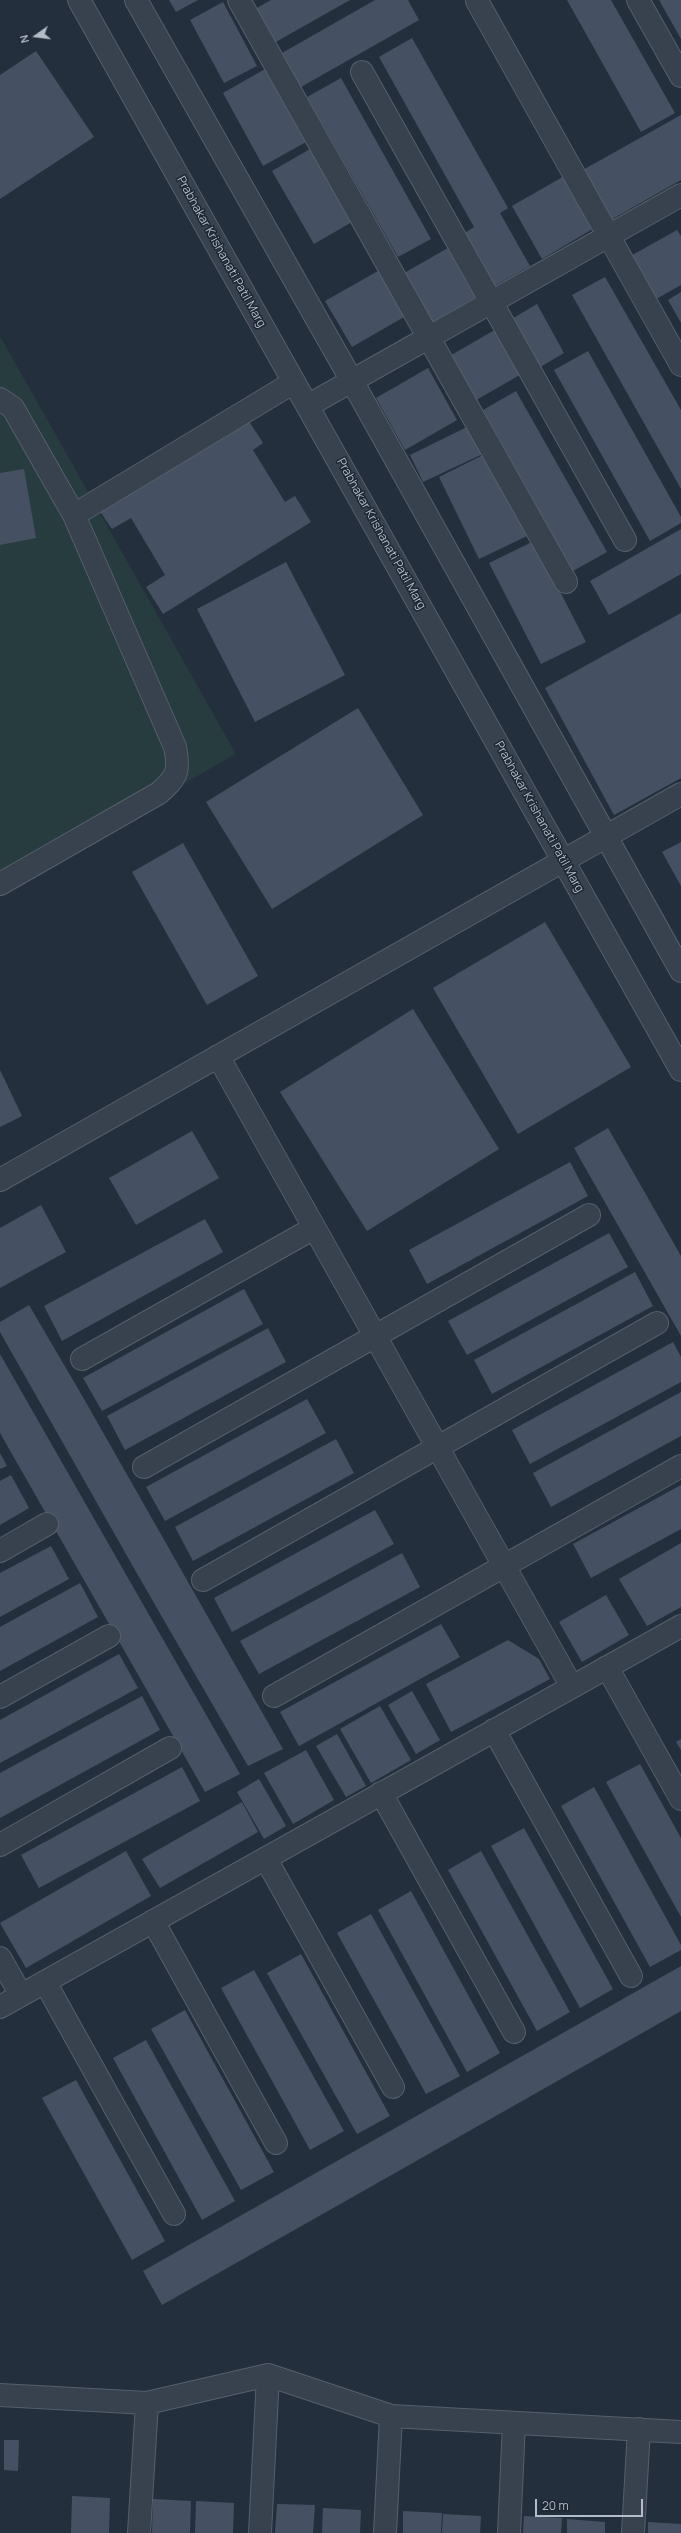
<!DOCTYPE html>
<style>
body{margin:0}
#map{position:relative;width:681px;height:2533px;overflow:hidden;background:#242f3e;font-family:Manrope,sans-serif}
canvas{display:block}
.north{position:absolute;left:16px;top:16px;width:40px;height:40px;-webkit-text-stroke:3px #1d2633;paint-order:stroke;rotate:256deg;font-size:11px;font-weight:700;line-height:16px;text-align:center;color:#b4bcc9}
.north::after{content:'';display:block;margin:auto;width:14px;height:18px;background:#b4bcc9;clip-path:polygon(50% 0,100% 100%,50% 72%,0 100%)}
.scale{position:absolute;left:535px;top:2499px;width:108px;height:18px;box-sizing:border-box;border:2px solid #b4bcc9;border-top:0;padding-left:5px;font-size:12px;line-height:14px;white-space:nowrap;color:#b4bcc9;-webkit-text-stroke:3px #1d2633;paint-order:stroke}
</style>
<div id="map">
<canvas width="681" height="2533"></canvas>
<div class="north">N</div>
<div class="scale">20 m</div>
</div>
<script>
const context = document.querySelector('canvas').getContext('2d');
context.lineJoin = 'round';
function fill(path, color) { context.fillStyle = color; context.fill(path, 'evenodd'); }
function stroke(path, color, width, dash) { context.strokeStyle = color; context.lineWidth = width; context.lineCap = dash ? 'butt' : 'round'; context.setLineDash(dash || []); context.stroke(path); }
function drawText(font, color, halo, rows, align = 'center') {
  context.font = font + ' Manrope,sans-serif'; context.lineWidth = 3; context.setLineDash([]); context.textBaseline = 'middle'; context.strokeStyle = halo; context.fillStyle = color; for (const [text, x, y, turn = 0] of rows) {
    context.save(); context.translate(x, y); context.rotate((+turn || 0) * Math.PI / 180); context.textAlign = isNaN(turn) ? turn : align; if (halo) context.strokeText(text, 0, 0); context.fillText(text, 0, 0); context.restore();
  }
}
fill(new Path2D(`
 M0,336L236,754L0,888Z`), '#263c3f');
fill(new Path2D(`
 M169,0H198L176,12Z
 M271,0H350L267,47L248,13Z
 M375,0H408L419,20L294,91L275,57Z
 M567,0H611L675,113L641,132Z
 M659,0H681V39L672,23Z
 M223,2L257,66L224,83L190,20Z
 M412,38L508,208L500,213L530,266L491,288L460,236L474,227L379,57Z
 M36,51L94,137L0,199V75Z
 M265,69L306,142L263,166L223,93Z
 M341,78L431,239L398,257L307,97Z
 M681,115V180L609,221L581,171Z
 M310,149L352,222L314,244L272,171Z
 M566,175L596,227L542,259L512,206Z
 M677,230L681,236V285L651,302L627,258Z
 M453,245L481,294L427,325L399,276Z
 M385,267L411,313L352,347L325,301Z
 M605,277L681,410V489L572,295Z
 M681,292V323L668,300Z
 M537,304L564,353L537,369L510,320Z
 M500,327L525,372L471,403L446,358Z
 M588,351L681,517V523L650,541L554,370Z
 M428,368L457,420L405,450L376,398Z
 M516,391L607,552L573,571L483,410Z
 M247,418L263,443L253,450L285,502L295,496L311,522L163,614L146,587L165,575L131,518L112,529L99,510Z
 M473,424L487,452L423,482L410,455Z
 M487,453L527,536L479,559L439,477Z
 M24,469L36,538L0,545V473Z
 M681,529V574L609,615L590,581Z
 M534,541L586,642L541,664L489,563Z
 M286,562L345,675L255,722L197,609Z
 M681,613V778L614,815L545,688Z
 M358,708L423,815L272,909L206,802Z
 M681,842V886L662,852Z
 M183,843L258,976L207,1005L132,872Z
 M545,922L631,1067L518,1134L433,988Z
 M413,1009L499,1149L367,1231L280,1092Z
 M0,1070L22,1116L0,1127Z
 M608,1128L681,1256V1336L574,1148Z
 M192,1131L219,1178L136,1225L109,1178Z
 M570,1162L588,1196L427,1284L409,1250Z
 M41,1205L66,1252L0,1288V1228Z
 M205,1219L223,1252L62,1341L44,1306Z
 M609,1233L628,1267L467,1355L448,1321Z
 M635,1272L653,1306L492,1394L474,1360Z
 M244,1289L263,1324L102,1411L83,1378Z
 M29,1305L84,1399L283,1749L248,1766L139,1577L0,1332V1322Z
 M268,1328L286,1362L125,1450L107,1416Z
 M673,1342L681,1357V1382L530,1464L512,1430Z
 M0,1354L240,1774L205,1792L0,1433Z
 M681,1392V1436L551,1507L533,1473Z
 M307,1399L326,1433L165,1521L146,1487Z
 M336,1439L354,1473L193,1561L175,1527Z
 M0,1453L7,1466L0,1469Z
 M11,1475L29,1508L0,1525V1481Z
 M681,1485V1529L591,1578L573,1544Z
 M375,1510L394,1544L232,1632L214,1598Z
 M681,1543V1607L647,1626L619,1579Z
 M51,1546L69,1579L0,1617V1573Z
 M402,1553L420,1587L259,1674L240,1641Z
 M80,1583L98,1617L0,1671V1627Z
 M606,1595L629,1635L582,1662L559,1622Z
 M441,1624L460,1657L299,1746L280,1712Z
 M508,1640L539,1659L550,1679L451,1732L426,1684Z
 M119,1654L138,1688L0,1763V1720Z
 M412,1691L440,1740L416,1754L388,1705Z
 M142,1696L160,1730L0,1818V1773Z
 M380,1706L411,1760L371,1783L340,1729Z
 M337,1734L366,1786L346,1797L316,1746Z
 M681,1739V1750L676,1742Z
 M306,1750L334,1800L293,1824L264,1773Z
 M640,1764L681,1838V1917L606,1782Z
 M182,1767L200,1801L39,1888L21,1855Z
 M259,1779L286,1826L264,1839L237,1792Z
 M594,1787L681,1945V1950L650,1967L561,1806Z
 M242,1802L258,1832L160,1888L142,1859Z
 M524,1828L613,1989L580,2008L491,1846Z
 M126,1851L151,1896L26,1968L0,1923Z
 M481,1851L570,2012L537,2031L448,1870Z
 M411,1891L500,2053L467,2072L378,1910Z
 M371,1914L460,2076L426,2094L337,1933Z
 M301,1954L390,2116L357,2134L267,1973Z
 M681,1966V2011L162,2305L143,2271Z
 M254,1970L344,2131L310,2150L221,1988Z
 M185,2010L274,2172L241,2190L151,2029Z
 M146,2040L235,2201L202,2220L113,2058Z
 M76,2080L165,2241L132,2260L42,2098Z
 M4,2440H19L18,2471L4,2470Z
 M72,2496L110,2498L109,2533H71Z
 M153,2499L191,2501L190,2533H152Z
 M196,2501L234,2503L233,2533H195Z
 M277,2504L315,2505L313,2533H275Z
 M323,2508L361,2510L360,2533H322Z
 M403,2511L442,2513L441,2533H403Z
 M443,2514L481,2516L480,2533H442Z
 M524,2516L562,2518L561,2533H523Z
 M567,2519L605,2522V2533H567Z
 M648,2522L681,2524V2533H648Z`), '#455162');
const minor = new Path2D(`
 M79,0L681,1070
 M136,0L352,381L681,971
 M239,0L566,582
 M638,0L681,76
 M477,1L681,365
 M362,72L625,540
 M0,399L13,408L74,515L294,382
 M309,405L681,195
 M0,884L159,793C177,777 180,772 175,747L74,515
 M218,1056L572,1687
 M0,1180L681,794
 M82,1359L314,1228
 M144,1467L589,1215
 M0,1551L47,1524
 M203,1580L657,1323
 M607,1667L681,1799
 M274,1696L681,1466
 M0,1697L109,1636
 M494,1730L631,1976
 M381,1793L514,2032
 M0,1845L170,1748
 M266,1859L393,2087
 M153,1921L276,2143
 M0,1958L21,1995
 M45,1982L174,2214
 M0,2007L681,1626
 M0,2395L147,2403L268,2375L391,2416L681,2432
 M139,2533L147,2403
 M260,2533L268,2375
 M385,2533L391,2416
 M509,2533L514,2423
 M633,2533L639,2429`);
stroke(minor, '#565f6c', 24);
stroke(minor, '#38414e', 22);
drawText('12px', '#b4bcc9', '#1d2633', [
 ["Prabhakar Krishanati Patil Marg",221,252,61],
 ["Prabhakar Krishanati Patil Marg",381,534,61],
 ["Prabhakar Krishanati Patil Marg",539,817,61]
]);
</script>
